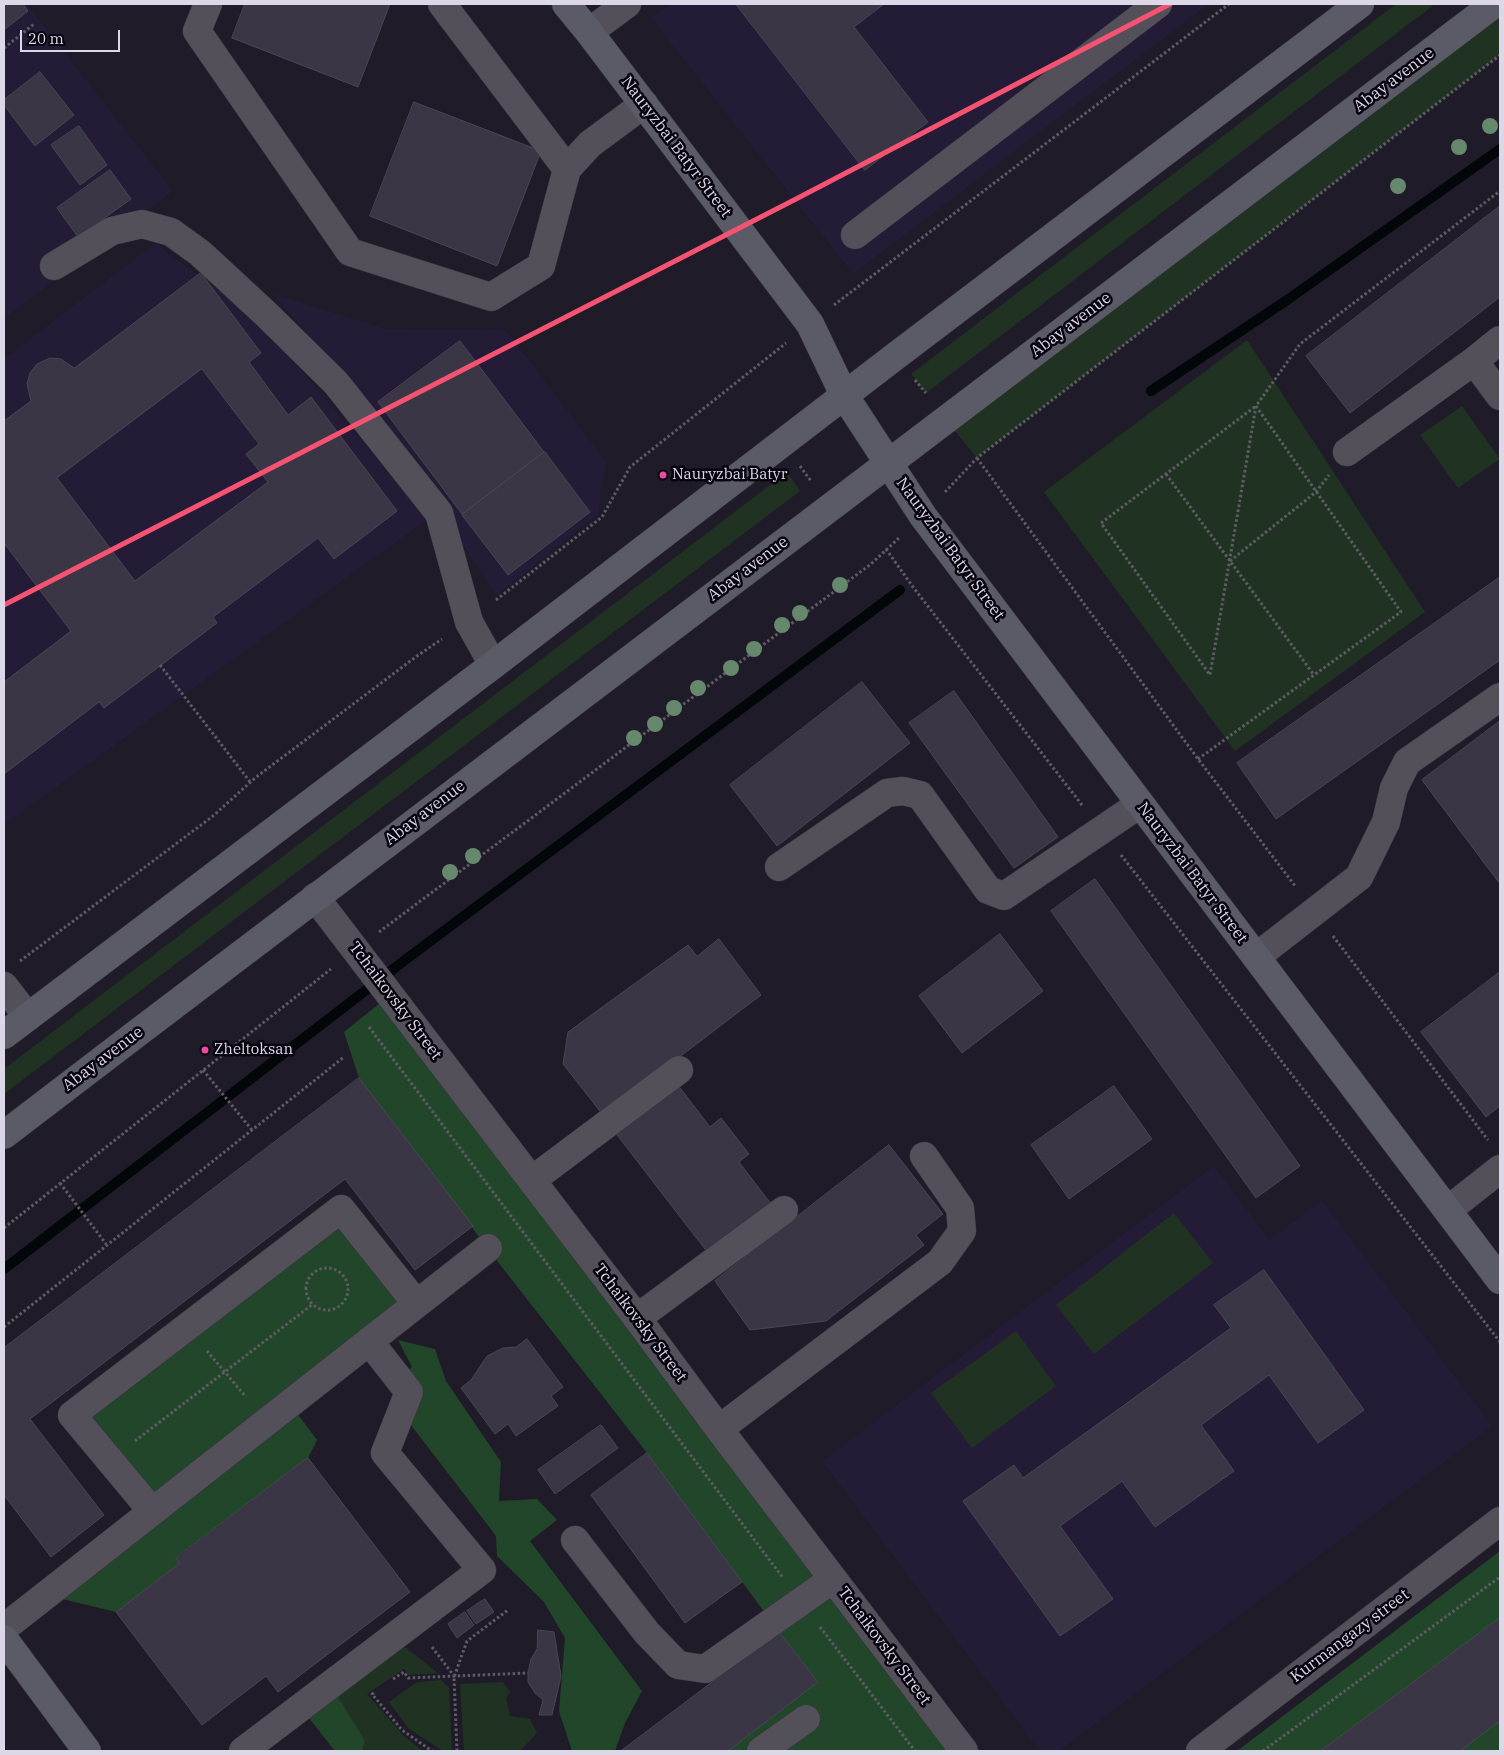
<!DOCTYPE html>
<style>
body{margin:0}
#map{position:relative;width:1504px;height:1755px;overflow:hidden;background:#1f1b28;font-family:"IBM Plex Serif",serif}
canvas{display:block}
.frame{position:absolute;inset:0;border:5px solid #dcd8e8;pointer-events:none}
.scale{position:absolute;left:20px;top:30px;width:100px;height:22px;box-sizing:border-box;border:2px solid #dcd8e8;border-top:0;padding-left:6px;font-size:15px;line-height:18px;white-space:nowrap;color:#dcd8e8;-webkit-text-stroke:4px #07040d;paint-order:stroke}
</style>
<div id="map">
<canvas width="1504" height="1755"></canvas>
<div class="frame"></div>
<div class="scale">20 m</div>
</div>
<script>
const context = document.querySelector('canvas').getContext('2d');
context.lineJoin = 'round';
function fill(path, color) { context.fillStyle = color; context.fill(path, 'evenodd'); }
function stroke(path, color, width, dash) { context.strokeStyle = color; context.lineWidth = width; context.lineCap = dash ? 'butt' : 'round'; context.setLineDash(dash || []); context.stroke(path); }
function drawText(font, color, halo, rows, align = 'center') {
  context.font = font + ' "IBM Plex Serif",serif'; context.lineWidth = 5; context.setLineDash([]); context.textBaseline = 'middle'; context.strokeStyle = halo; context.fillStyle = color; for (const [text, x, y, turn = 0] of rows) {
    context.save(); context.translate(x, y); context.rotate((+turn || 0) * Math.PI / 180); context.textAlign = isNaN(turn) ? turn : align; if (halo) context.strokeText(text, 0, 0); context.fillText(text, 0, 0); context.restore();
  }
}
fill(new Path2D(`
 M4,4H27L173,191L4,319Z
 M670,4H1209L853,274L651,18Z
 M155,243L260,322L428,519L4,825V359Z
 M272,293L386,329L506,330L606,462L598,514L496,596L392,436Z
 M1214,1166L1269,1240L1322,1200L1492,1426L1059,1751H1040L822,1461Z`), '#241b36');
fill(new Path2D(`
 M1396,4H1435L926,393L911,374Z
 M1500,4V55L977,458L946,420Z
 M1247,340L1425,612L1235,751L1044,492Z
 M1462,406L1500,459L1458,488L1420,435Z
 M787,472L800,491L4,1094V1069Z
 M1174,1213L1213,1263L1094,1354L1056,1305Z
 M1016,1331L1056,1386L972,1448L931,1393Z
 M405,1647L438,1673L409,1675L404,1669L367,1694L405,1737L423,1751H335L305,1713L386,1655Z
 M441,1680L449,1688L452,1751H443L409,1729L389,1702L417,1682Z
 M503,1682L510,1692L506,1698L510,1716L530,1719L537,1733L520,1751H464L460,1684Z`), '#203323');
fill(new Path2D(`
 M390,995L964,1751H728L818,1682L779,1632L647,1453L498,1262L359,1078L344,1032Z
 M341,1209L416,1303L290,1404L317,1440L308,1458L176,1557L180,1563L116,1612L46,1595L152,1511L72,1415Z
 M398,1340L435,1349L446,1381L501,1462L499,1501L537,1499L557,1520L530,1541L642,1691L625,1723L615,1751H572L559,1711L565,1638L544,1602L497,1556L496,1536L401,1412L398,1378L412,1367Z
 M1500,1551V1618L1321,1751H1237Z
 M335,1692L365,1741L362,1751H335L305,1713Z
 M1500,1721V1751H1460Z`), '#224629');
stroke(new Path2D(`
 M1151,391L1290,298L1500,149
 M4,1269L409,957L900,590`), '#03070a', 10);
const building = new Path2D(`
 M4,4H23L28,11L4,30Z
 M245,4H390L358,87L232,38Z
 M736,4H884L854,27L928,122L865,170Z
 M40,72L74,115L35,146L4,105V100Z
 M414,102L541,151L497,266L370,216Z
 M79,126L107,165L80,185L51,145Z
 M110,170L131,199L78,237L57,208Z
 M1500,206V297L1350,413L1306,356Z
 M201,273L261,353L249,362L288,415L311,397L397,511L334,559L318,538L213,617L217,623L104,708L99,702L4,774V682L71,631L4,543V421L31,401L27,384L30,373L37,364L50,358L61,359L74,368ZM202,369L259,444L246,454L268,482L135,581L57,478Z
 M460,341L544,452L462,514L378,402Z
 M545,452L590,512L508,575L462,515Z
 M1500,577V660L1276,819L1237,763Z
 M862,682L910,743L777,846L730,785Z
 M954,691L1058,837L1014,868L909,723Z
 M1500,721V884L1422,780Z
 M1095,879L1300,1166L1256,1198L1051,911Z
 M1000,934L1043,991L962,1053L919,996Z
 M719,939L761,995L603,1115L563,1064L568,1032L688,945L697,956Z
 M1500,972V1106L1486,1117L1421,1032Z
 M359,1078L473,1226L415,1270L345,1179L30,1419L104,1515L51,1557L4,1495V1348Z
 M677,1084L710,1127L721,1118L749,1154L739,1162L771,1204L708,1253L614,1131Z
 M1114,1086L1152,1139L1069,1199L1031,1145Z
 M889,1145L943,1214L916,1235L924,1245L826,1321L750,1330L715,1281Z
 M1264,1270L1364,1410L1318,1443L1269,1375L1201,1425L1234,1471L1155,1527L1122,1481L1060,1526L1113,1599L1060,1636L963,1501L1014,1465L1023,1478L1231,1328L1214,1305Z
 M527,1339L563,1387L551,1396L558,1406L516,1436L508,1424L495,1434L461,1388L471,1380L487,1356L503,1348L516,1347Z
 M601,1425L618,1448L555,1494L538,1470Z
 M647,1453L742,1582L685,1623L591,1495Z
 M308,1458L410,1592L278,1692L266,1676L202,1725L116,1612L180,1563L176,1558Z
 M485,1599L494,1612L476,1624L467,1611Z
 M465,1612L474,1625L457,1638L448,1624Z
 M1500,1618V1721L1460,1751H1321Z
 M538,1630L554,1632L561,1676L552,1715H539L543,1700L535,1693L528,1682V1673L531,1659L537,1649Z
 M779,1632L818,1682L728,1751H621Z`);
fill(building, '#3a3645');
stroke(building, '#494753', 1);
const minor = new Path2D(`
 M208,4L197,31L350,252L491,297L541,266L567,169L590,144L644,104
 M442,4L567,169
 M589,32L627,4
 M855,235L1158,4
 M54,266L112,231L142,224L171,232L200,253L266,314L336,383L439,513L469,622L493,665
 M1500,340L1474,361L1500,396
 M1347,452L1474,361
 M779,867L887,793L903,791L920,795L988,890L1004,896L1140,804
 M315,897L637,1318L719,1429L964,1751
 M1256,957L1359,877L1386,822L1394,788L1407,762L1500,697
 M4,986L28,1017
 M532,1180L679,1070
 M1448,1210L1500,1169
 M637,1318L784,1210
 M719,1429L940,1262L962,1231L960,1208L924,1156
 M152,1511L72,1415L341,1209L416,1303
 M575,1540L647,1633L678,1665L705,1669L833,1579
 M4,1628L488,1248
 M243,1751L482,1570L385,1453L409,1392L369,1341
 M761,1751L806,1719
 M1200,1751L1500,1521`);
const major = new Path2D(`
 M566,4L589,32L810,324L844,395L923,516L1500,1280
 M4,1035L493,665L897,355L1360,4
 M4,1135C499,756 997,381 1494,4
 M4,1639L87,1751`);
stroke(minor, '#37353f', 29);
stroke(major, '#37353f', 29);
stroke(new Path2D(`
 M4,48L34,24
 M834,305L1229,4
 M915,380L926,393
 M1256,406L1210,675L1101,523Z
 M977,458L1198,759L1296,887
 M800,466L811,481
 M1166,474L1314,675
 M945,492L977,458L1500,55
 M886,549L913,587L1082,805
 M1230,561L1316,492L1329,475
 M496,600L602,517L630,467L786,343
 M160,665L251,783
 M1198,759L1401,612L1256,406L1300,344L1500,191
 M1121,855L1500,1342
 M379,932L871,564L900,537
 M1333,936L1488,1140
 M20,961L213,816L255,778L417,656L442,639
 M369,1027L783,1578
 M203,1070L252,1130
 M60,1183L106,1244
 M4,1228L331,969
 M306 1289a21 21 0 1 1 42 0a21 21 0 1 1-42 0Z
 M4,1327L344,1057
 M207,1351L246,1397
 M135,1441L313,1304
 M820,1627L915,1751
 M432,1647L454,1676
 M393,1679L404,1672L408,1678L528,1673
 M374,1693L372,1694L402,1730L432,1751
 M457,1751L454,1677L467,1641L508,1610
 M1263,1751L1500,1577`), '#5f5c65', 3, [2.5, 2.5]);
stroke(minor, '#53505a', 28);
stroke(major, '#5a5b67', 28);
stroke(new Path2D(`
 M4,605L796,199L1170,4`), '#f65372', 5);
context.fillStyle = '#66886d';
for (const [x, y] of [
 [1490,126],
 [1459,147],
 [1398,186],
 [840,585],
 [800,613],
 [782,625],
 [754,649],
 [731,668],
 [698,688],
 [674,708],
 [655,724],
 [634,738],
 [473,856],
 [450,872]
]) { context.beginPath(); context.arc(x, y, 8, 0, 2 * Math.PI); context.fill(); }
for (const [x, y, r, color] of [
 [663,475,4.5,"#f346a5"],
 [205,1050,4.5,"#f346a5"]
]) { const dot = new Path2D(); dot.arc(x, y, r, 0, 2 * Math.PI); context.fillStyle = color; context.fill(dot); stroke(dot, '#07040d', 2); }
drawText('15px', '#dcd8e8', '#07040d', [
 ["Nauryzbai Batyr",672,475],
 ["Zheltoksan",214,1050]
], 'left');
drawText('16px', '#dcd8e8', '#07040d', [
 ["Abay avenue",1394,80,-37],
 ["Nauryzbai Batyr Street",676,147,53],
 ["Abay avenue",1071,325,-37],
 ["Nauryzbai Batyr Street",950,549,54],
 ["Abay avenue",748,569,-37],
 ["Abay avenue",425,813,-37],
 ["Nauryzbai Batyr Street",1192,873,53],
 ["Tchaikovsky Street",395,1001,53],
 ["Abay avenue",103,1059,-37],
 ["Tchaikovsky Street",640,1323,53],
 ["Kurmangazy street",1350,1636,-37],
 ["Tchaikovsky Street",884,1646,53]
]);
</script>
